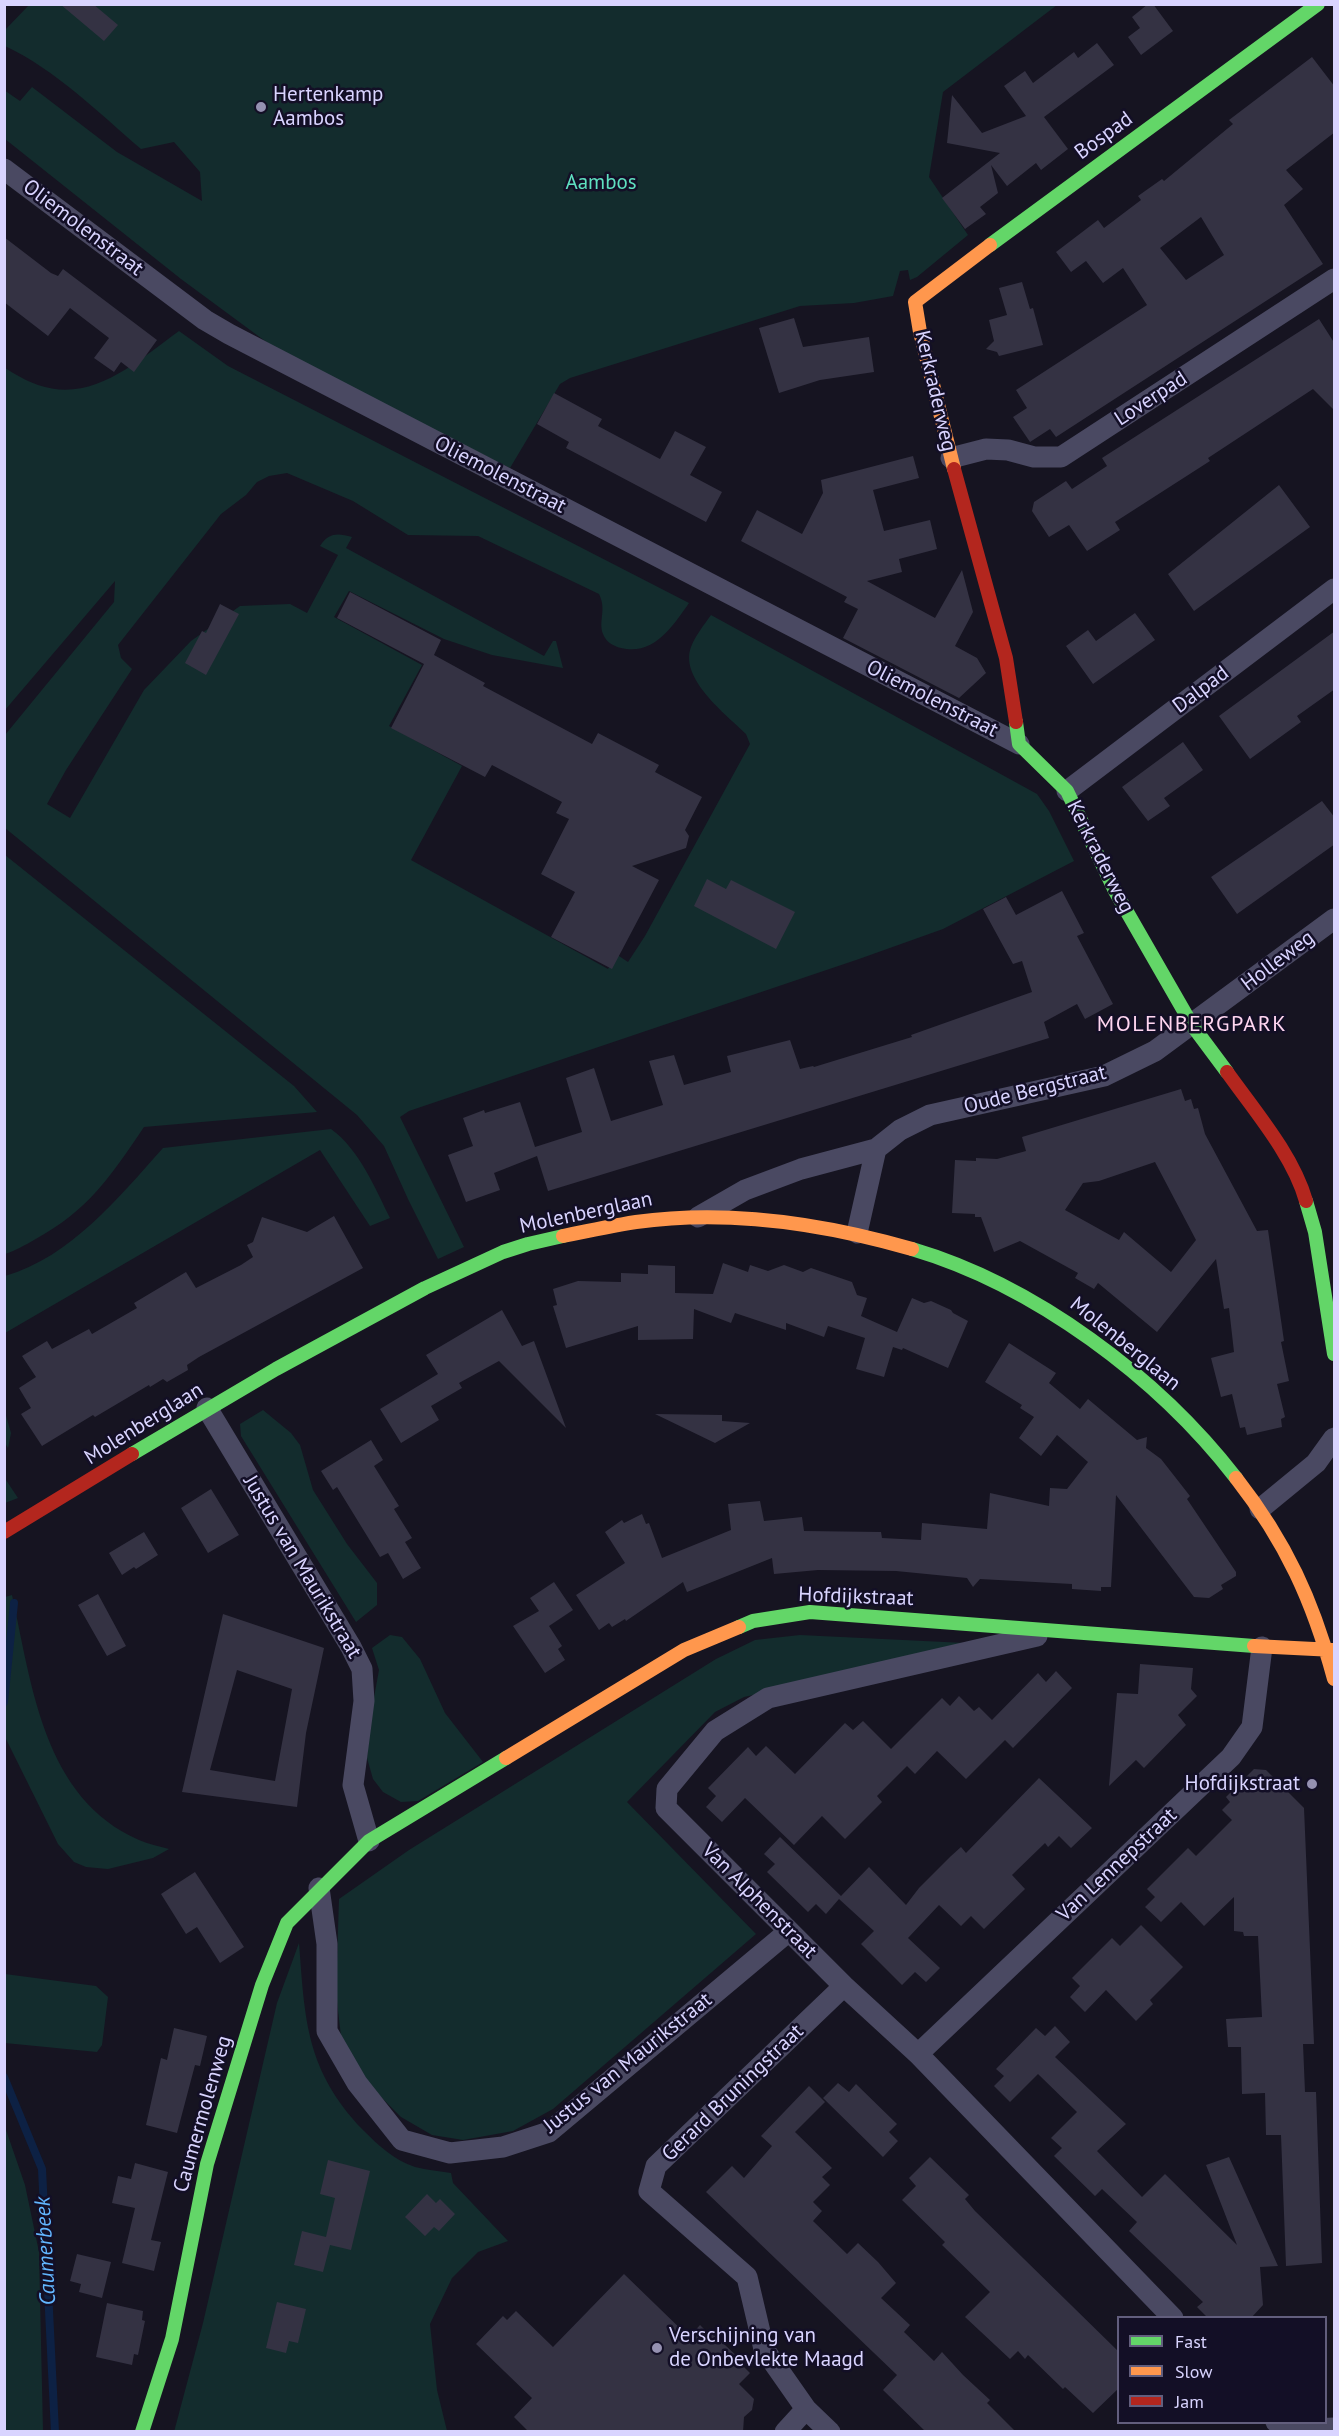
<!DOCTYPE html>
<style>
body{margin:0}
#map{position:relative;width:1339px;height:2436px;overflow:hidden;background:#161421;font-family:"PT Sans",sans-serif}
canvas{display:block}
.frame{position:absolute;inset:0;border:6px solid #d9d4ff;pointer-events:none}
.legend{position:absolute;left:1117px;top:2316px;width:210px;height:108px;box-sizing:border-box;background:#130f26;border:2px solid #625e7d;margin:0;padding:8px 10px;list-style:none;font-size:18px;color:#d9d4ff}
.legend li{display:flex;align-items:center;gap:12px;height:30px}
.legend b{width:30px;border:2px solid #625e7d}
</style>
<div id="map">
<canvas width="1339" height="2436"></canvas>
<div class="frame"></div>
<ul class="legend">
<li><b style="height:8px;background:#63d668"></b>Fast</li>
<li><b style="height:8px;background:#ff974d"></b>Slow</li>
<li><b style="height:8px;background:#b3261e"></b>Jam</li>
</ul>
</div>
<script>
const context = document.querySelector('canvas').getContext('2d');
context.lineJoin = 'round';
function fill(path, color) { context.fillStyle = color; context.fill(path, 'evenodd'); }
function stroke(path, color, width, dash) { context.strokeStyle = color; context.lineWidth = width; context.lineCap = dash ? 'butt' : 'round'; context.setLineDash(dash || []); context.stroke(path); }
function drawText(font, color, halo, rows, align = 'center') {
  context.font = font + ' "PT Sans",sans-serif'; context.lineWidth = 5; context.setLineDash([]); context.textBaseline = 'middle'; context.strokeStyle = halo; context.fillStyle = color; for (const [text, x, y, turn = 0] of rows) {
    context.save(); context.translate(x, y); context.rotate((+turn || 0) * Math.PI / 180); context.textAlign = isNaN(turn) ? turn : align; if (halo) context.strokeText(text, 0, 0); context.fillText(text, 0, 0); context.restore();
  }
}
fill(new Path2D(`
 M29,5H1057L943,92L929,177L968,235L917,277L910,280L908,270L900,271L893,296L854,303L800,306L570,378L560,384L510,468L284,355L181,279L5,139L4,90L20,101L32,87L117,152L202,201L200,172L174,142L141,149C99,113 56,70 5,46V30Z
 M179,331L228,366L689,603C673,626 654,656 621,648C613,646 606,642 603,634C598,621 607,610 599,594L478,536L408,535L353,501L287,473L269,476L257,482L246,495L221,514L118,645L121,658L132,669L66,770L47,804L70,818L144,690L191,641L240,606L290,604L307,613L338,555L320,546C329,532 338,533 352,537L346,548L544,656L553,641H556L563,668L492,655L444,639L349,591L334,617L422,665L389,726L462,766L411,860L608,969L616,954L628,962L645,936L750,744L746,734C726,714 679,679 691,647C695,636 704,625 711,615L1037,794L1049,811L1074,861L943,929L859,959L409,1111L400,1117L464,1247L438,1259L408,1199L384,1146L357,1115L5,828V735L114,602L115,581L5,710V368C15,374 26,381 38,385C93,404 137,361 179,331Z
 M5,855L294,1086L317,1112L144,1127C110,1177 89,1210 34,1240C25,1245 15,1251 5,1254Z
 M331,1129C359,1149 375,1188 390,1218L370,1226L320,1150L5,1333V1276C71,1257 119,1197 163,1148Z
 M263,1410L291,1433L300,1445L313,1490L347,1544L377,1583V1605L356,1622L241,1436L240,1424Z
 M5,1412L11,1433L8,1448L5,1443Z
 M4,1477L18,1498L5,1503H4Z
 M12,1595C32,1685 43,1798 139,1840C148,1844 159,1846 169,1849L153,1858L108,1869L86,1867L74,1862L58,1844L5,1737V1597Z
 M390,1635L402,1637L420,1659L445,1713L483,1762L418,1801L401,1802L383,1792L373,1779L367,1758L371,1714L379,1670L372,1648Z
 M800,1635L986,1644L744,1697L715,1712L627,1802L756,1934L553,2109L513,2131L463,2140L432,2135L401,2117L368,2084L342,2045L336,1993L339,1899L409,1850L716,1659L755,1640Z
 M299,1943C305,2021 306,2070 363,2130C378,2145 394,2160 415,2167C427,2170 440,2171 451,2173L453,2183L508,2241L478,2252L452,2278L430,2324L437,2390L447,2431L174,2432L203,2323L277,2003Z
 M5,1974L96,1986L108,1997L102,2045L97,2052L5,2043Z
 M5,2127L25,2185L39,2252L43,2431H5Z`), '#132c2d');
stroke(new Path2D(`
 M4,1702L14,1603
 M4,2077L42,2169L55,2432`), '#0d2144', 8);
fill(new Path2D(`
 M60,4H93L118,25L104,41Z
 M1148,4H1153L1173,31L1141,55L1128,37L1140,28L1132,17Z
 M1097,43L1114,65L1044,117L1068,149L1041,170L1036,163L1007,186L991,165L998,193L980,207L986,214L965,229L942,198L1000,153L947,143L952,95L982,133L1026,116L1004,86L1025,71L1033,83L1074,52L1078,58Z
 M1312,57L1335,87V132L1286,170L1303,189L1284,205L1323,264L1056,437L1050,429L1030,442L1013,417L1027,408L1016,390L1147,305L1123,268L1103,283L1086,261L1071,272L1056,252L1098,220L1104,228L1141,200L1138,196L1162,179L1164,181L1233,124L1229,120ZM1201,217L1224,255L1186,280L1160,248Z
 M4,237L51,273L58,276L63,269L157,340L134,372L121,362L114,372L94,358L109,338L70,308L48,336L4,302Z
 M1022,282L1030,309L1033,308L1043,345L999,356L997,352L986,349L994,341L989,320L1007,315L999,288Z
 M794,318L803,347L869,337L874,372L820,380L779,393L759,328Z
 M1319,319L1335,344V411L1313,389L1208,458L1210,461L1115,522L1120,530L1087,551L1069,525L1049,537L1032,511L1034,502L1066,481L1072,489L1107,466L1102,458Z
 M554,393L602,419L598,426L660,459L675,431L706,447L690,475L722,492L706,522L566,448L569,442L537,424Z
 M913,456L919,478L873,490L884,531L930,520L937,549L899,559L902,572L867,581L935,618L962,570L973,612L955,646L977,658L986,673L959,698L843,638L858,609L844,602L847,597L741,541L757,510L802,534L823,493L821,480Z
 M1279,485L1310,527L1194,611L1168,574Z
 M350,592L441,640L434,655L485,683L483,686L592,744L598,733L659,765L655,772L702,797L685,830L689,836L686,848L632,866L659,880L612,969L551,937L575,892L541,874L569,819L556,813L562,802L492,765L485,777L391,728L424,664L337,618Z
 M220,604L239,614L206,675L185,663L202,631L206,633Z
 M1135,613L1155,640L1093,684L1066,646L1088,630L1096,641Z
 M1335,631V689L1297,716L1301,722L1250,759L1219,716Z
 M1183,742L1203,770L1164,798L1170,806L1148,821L1122,787Z
 M1322,801L1335,818V844L1237,914L1211,877Z
 M707,879L726,889L731,880L795,912L776,949L694,906Z
 M1062,891L1084,933L1077,936L1113,1004L1085,1019L1077,1004L1044,1022L1049,1038L548,1191L537,1156L494,1173L500,1190L466,1202L448,1155L473,1146L463,1118L484,1110L485,1113L520,1102L535,1147L582,1132L566,1078L594,1068L611,1121L663,1105L649,1061L674,1055L684,1085L731,1072L727,1056L790,1040L800,1069L813,1066L814,1067L912,1037L911,1035L1032,992L1022,961L1013,964L983,909L1006,897L1016,915Z
 M1181,1089L1185,1101L1191,1099L1194,1109L1198,1108L1205,1134L1257,1231L1268,1230L1284,1341L1281,1342L1289,1381L1277,1384L1285,1417L1281,1419L1282,1427L1247,1435L1245,1427L1240,1428L1232,1394L1221,1397L1211,1358L1234,1352L1229,1308L1224,1309L1216,1259L1157,1332L1098,1283L1094,1289L1075,1278L1078,1273L1020,1241L994,1252L981,1217H975V1214L952,1213L955,1160L976,1161V1158L997,1159L1026,1151L1022,1137ZM1155,1162L1196,1240L1171,1272L1124,1232L1119,1240L1065,1210L1083,1183L1099,1181Z
 M334,1216L363,1268L199,1357L187,1365L188,1370L167,1382L163,1379L150,1387L149,1385L95,1417L93,1415L42,1446L21,1414L31,1408L19,1388L36,1377L22,1356L47,1341L52,1349L89,1329L92,1334L137,1308L134,1303L186,1272L196,1288L241,1265L253,1257L247,1245L253,1242L262,1217L307,1232Z
 M723,1263L748,1272L750,1265L768,1271L784,1265L803,1272L811,1268L852,1282L857,1295L867,1298L861,1316L897,1332L912,1298L924,1303L931,1301L951,1310L953,1313L968,1321L948,1368L903,1348L902,1350L893,1347L884,1377L856,1369L865,1338L828,1326L824,1337L786,1323V1330L735,1313L731,1323L694,1309L693,1339L638,1340V1326L566,1348L553,1306L557,1305L553,1289L578,1281L621,1282V1273L648,1274V1265L675,1266V1293L713,1294Z
 M502,1310L522,1346L534,1341L566,1428L499,1361L459,1383L462,1388L431,1406L439,1420L401,1443L380,1409L438,1374L426,1355Z
 M1009,1343L1056,1373L1049,1383L1080,1409L1088,1399L1137,1440L1147,1437L1146,1448L1161,1459L1190,1496L1187,1499L1236,1572V1576L1221,1585L1223,1589L1209,1598L1194,1597L1116,1495L1111,1587H1101V1591L1072,1589V1584L980,1579L973,1587L967,1578L896,1571L818,1570L774,1574L772,1558L687,1592L683,1582L626,1621L625,1619L612,1627L609,1623L599,1630L576,1595L625,1563L605,1532L622,1520L624,1523L642,1514L646,1524L649,1523L662,1558L731,1530L728,1504L760,1501L764,1521L802,1517L804,1531L881,1532L882,1538L921,1540L922,1523L987,1529L990,1493L1049,1506L1050,1488L1067,1489L1088,1462L1057,1435L1041,1456L1019,1438L1034,1417L1020,1408L1022,1405L985,1382Z
 M655,1414L722,1415V1421L750,1423L715,1443Z
 M371,1440L383,1460L374,1466L399,1506L394,1509L412,1538L405,1542L421,1568L403,1579L388,1553L380,1557L337,1487L333,1490L321,1471Z
 M211,1489L239,1535L208,1553L181,1508Z
 M144,1532L158,1555L136,1569L134,1567L122,1575L109,1553Z
 M554,1582L573,1610L549,1626L562,1646L558,1649L565,1660L545,1673L513,1626L539,1611L530,1598Z
 M98,1594L126,1646L107,1656L78,1605Z
 M223,1614L324,1648L306,1733L297,1807L182,1792ZM237,1670L292,1689L275,1781L210,1770Z
 M1140,1664L1193,1668L1191,1689L1197,1696L1178,1715L1186,1725L1144,1768L1136,1760L1109,1786L1117,1693L1138,1694Z
 M1056,1671L1072,1688L1013,1748L1005,1740L966,1779L937,1751L915,1774L907,1766L877,1796L882,1802L845,1839L822,1816L794,1845L745,1798L722,1822L706,1807L716,1796L708,1788L748,1747L756,1756L766,1746L795,1774L845,1723L853,1730L863,1721L891,1749L942,1698L950,1706L959,1696L974,1711L979,1707L992,1720L1038,1673L1046,1682Z
 M1254,1769L1266,1770L1304,1808L1314,2044H1303L1305,2092H1316L1322,2263L1286,2266L1281,2135H1266L1265,2093L1242,2094L1241,2047H1228L1226,2019L1262,2017L1258,1936H1244L1243,1932L1234,1931V1897L1204,1926L1181,1902L1161,1922L1145,1907L1155,1897L1147,1889L1188,1848L1196,1856L1232,1820L1222,1810L1230,1802L1226,1797Z
 M1039,1778L1092,1828L1071,1848L1059,1836L1048,1847L1045,1843L1012,1875L1025,1889L984,1929L971,1916L961,1926L939,1905L908,1938L940,1968L926,1982L915,1972L902,1985L861,1944L874,1931L839,1899L826,1914L816,1904L808,1912L767,1872L775,1864L764,1854L780,1837L841,1896L869,1867L906,1905L919,1888L951,1856L961,1847L966,1853Z
 M195,1872L244,1947L220,1963L197,1927L186,1934L161,1894Z
 M1141,1925L1183,1967L1150,2000L1153,2004L1136,2021L1106,1990L1085,2012L1070,1997L1080,1986L1072,1978L1112,1938L1120,1946Z
 M1055,2026L1070,2042L1055,2057L1126,2124L1097,2151L1142,2197L1165,2174L1237,2245L1206,2165L1229,2157L1278,2266L1260,2267L1263,2305L1251,2318H1208L1197,2307L1203,2302L1129,2231L1137,2222L1102,2189L1095,2196L1054,2156L1062,2148L1051,2138L1077,2112L1038,2074L1010,2102L994,2086L1004,2076L996,2069L1036,2028L1045,2036Z
 M174,2028L207,2036L200,2066L195,2065L177,2133L146,2125L161,2058L167,2060Z
 M838,2083L849,2092L856,2084L897,2124L889,2132L898,2141L883,2157L823,2098Z
 M809,2086L825,2102L795,2132L832,2168L822,2177L830,2185L813,2202L822,2211L813,2221L847,2254L858,2243L878,2262L896,2283L881,2298L910,2325L904,2332L934,2361L942,2352L963,2375L990,2400L987,2403L1016,2432H926L883,2390L897,2375L706,2192L732,2166L744,2178L772,2146L761,2136Z
 M930,2157L969,2195L965,2199L975,2211L1119,2352V2388L1093,2413L1065,2387L1063,2389L1028,2355L1025,2359L1018,2351L1010,2359L965,2317L990,2292L942,2245L945,2242L902,2200L916,2186L909,2178Z
 M328,2160L370,2171L351,2250L330,2245L323,2272L294,2265L302,2231L326,2237L335,2198L320,2194Z
 M135,2163L168,2172L151,2240L161,2242L154,2271L122,2263L135,2208L112,2203L118,2176L131,2179Z
 M427,2194L436,2203L440,2199L455,2214L439,2231L434,2227L425,2236L405,2217Z
 M77,2254L111,2262L102,2298L79,2292L81,2284L70,2281Z
 M624,2274L689,2337L700,2325L707,2332L709,2330L741,2360L739,2362L750,2373L739,2384L754,2399L752,2410L744,2417L743,2432H529L514,2417L532,2398L476,2344L503,2316L507,2320L516,2311L553,2347Z
 M277,2302L306,2309L298,2343L289,2341L286,2353L266,2348Z
 M107,2303L143,2311L142,2320L145,2321L138,2355L134,2354L132,2365L96,2357Z`), '#343243');
stroke(new Path2D(`
 M4,169L205,320L229,334L1019,744
 M951,458L986,449L1008,450L1034,457H1061L1334,279
 M1067,791L1334,589
 M698,1217L745,1190L801,1169L876,1149
 M857,1233L876,1149L900,1130L930,1115L1104,1076L1155,1051L1334,919
 M207,1408L351,1647L362,1669L364,1701L353,1785L369,1841
 M1260,1509L1316,1463L1334,1438
 M1037,1636L768,1698L715,1731L667,1789L666,1808L844,1986L918,2054L1173,2318
 M319,1888L327,1944V2031L357,2083L402,2140L450,2153L503,2147L549,2132L789,1931
 M918,2054L1231,1757L1252,1727L1262,1647
 M1276,2422L1289,2430L1334,2428
 M785,2432L806,2409
 M830,2432L806,2409L764,2349L747,2277L649,2191L656,2166L844,1986`), '#4a4962', 21);
stroke(new Path2D(`
 M990,245L1318,4
 M1016,722L1019,744L1067,791L1115,891L1192,1025L1227,1072
 M1306,1201L1315,1232L1334,1354
 M912,1249C1034,1285 1158,1377 1236,1478
 M132,1454L276,1369L425,1288L503,1252L528,1244L563,1236
 M739,1627L753,1621L810,1612L1254,1646
 M142,2432L172,2339L207,2164L262,1985L287,1923L369,1841L506,1758`), '#63d668', 14);
stroke(new Path2D(`
 M954,469L920,332L915,302L990,245
 M563,1236C587,1231 611,1226 636,1222C729,1209 822,1223 912,1249
 M1236,1478C1286,1542 1313,1601 1334,1679
 M1254,1646L1334,1650
 M506,1758L684,1650L739,1627`), '#ff974d', 14);
stroke(new Path2D(`
 M954,469L1006,658L1016,722
 M1227,1072C1254,1110 1293,1155 1306,1201
 M4,1532L132,1454`), '#b3261e', 14);
for (const [x, y, r, color] of [
 [261,107,6,"#9591b1"],
 [1312,1784,6,"#9591b1"],
 [657,2348,6,"#9591b1"]
]) { const dot = new Path2D(); dot.arc(x, y, r, 0, 2 * Math.PI); context.fillStyle = color; context.fill(dot); stroke(dot, '#130f26', 2); }
drawText('21px', '#d9d4ff', '#130f26', [
 ["Hertenkamp",273,95],
 ["Aambos",273,119],
 ["Hofdijkstraat",1300,1784,"right"],
 ["Verschijning van",669,2336],
 ["de Onbevlekte Maagd",669,2360]
], 'left');
drawText('21px', '#d9d4ff', '#130f26', [
 ["Bospad",1104,136,-36],
 ["Oliemolenstraat",83,228,37],
 ["Kerkraderweg",935,391,77],
 ["Loverpad",1151,399,-33],
 ["Oliemolenstraat",500,475,27],
 ["Dalpad",1201,690,-37],
 ["Oliemolenstraat",932,699,27],
 ["Kerkraderweg",1100,857,63],
 ["Holleweg",1278,961,-37],
 ["Oude Bergstraat",1035,1090,-14],
 ["Molenberglaan",586,1213,-12],
 ["Molenberglaan",1125,1344,39],
 ["Molenberglaan",144,1424,-32],
 ["Justus van Maurikstraat",302,1567,59],
 ["Hofdijkstraat",856,1597,2],
 ["Van Lennepstraat",1117,1865,-43],
 ["Van Alphenstraat",759,1901,45],
 ["Justus van Maurikstraat",628,2063,-39],
 ["Gerard Bruningstraat",733,2093,-44],
 ["Caumermolenweg",203,2114,-74]
]);
drawText('21px', '#5fe0c0', '#130f26', [
 ["Aambos",601,183]
]);
context.letterSpacing = '1.5px';
drawText('22px', '#ffd6f0', '#130f26', [
 ["MOLENBERGPARK",1192,1025]
]);
context.letterSpacing = '0px';
drawText('italic 22px', '#62b6ff', '#130f26', [
 ["Caumerbeek",46,2251,-93]
]);
</script>
